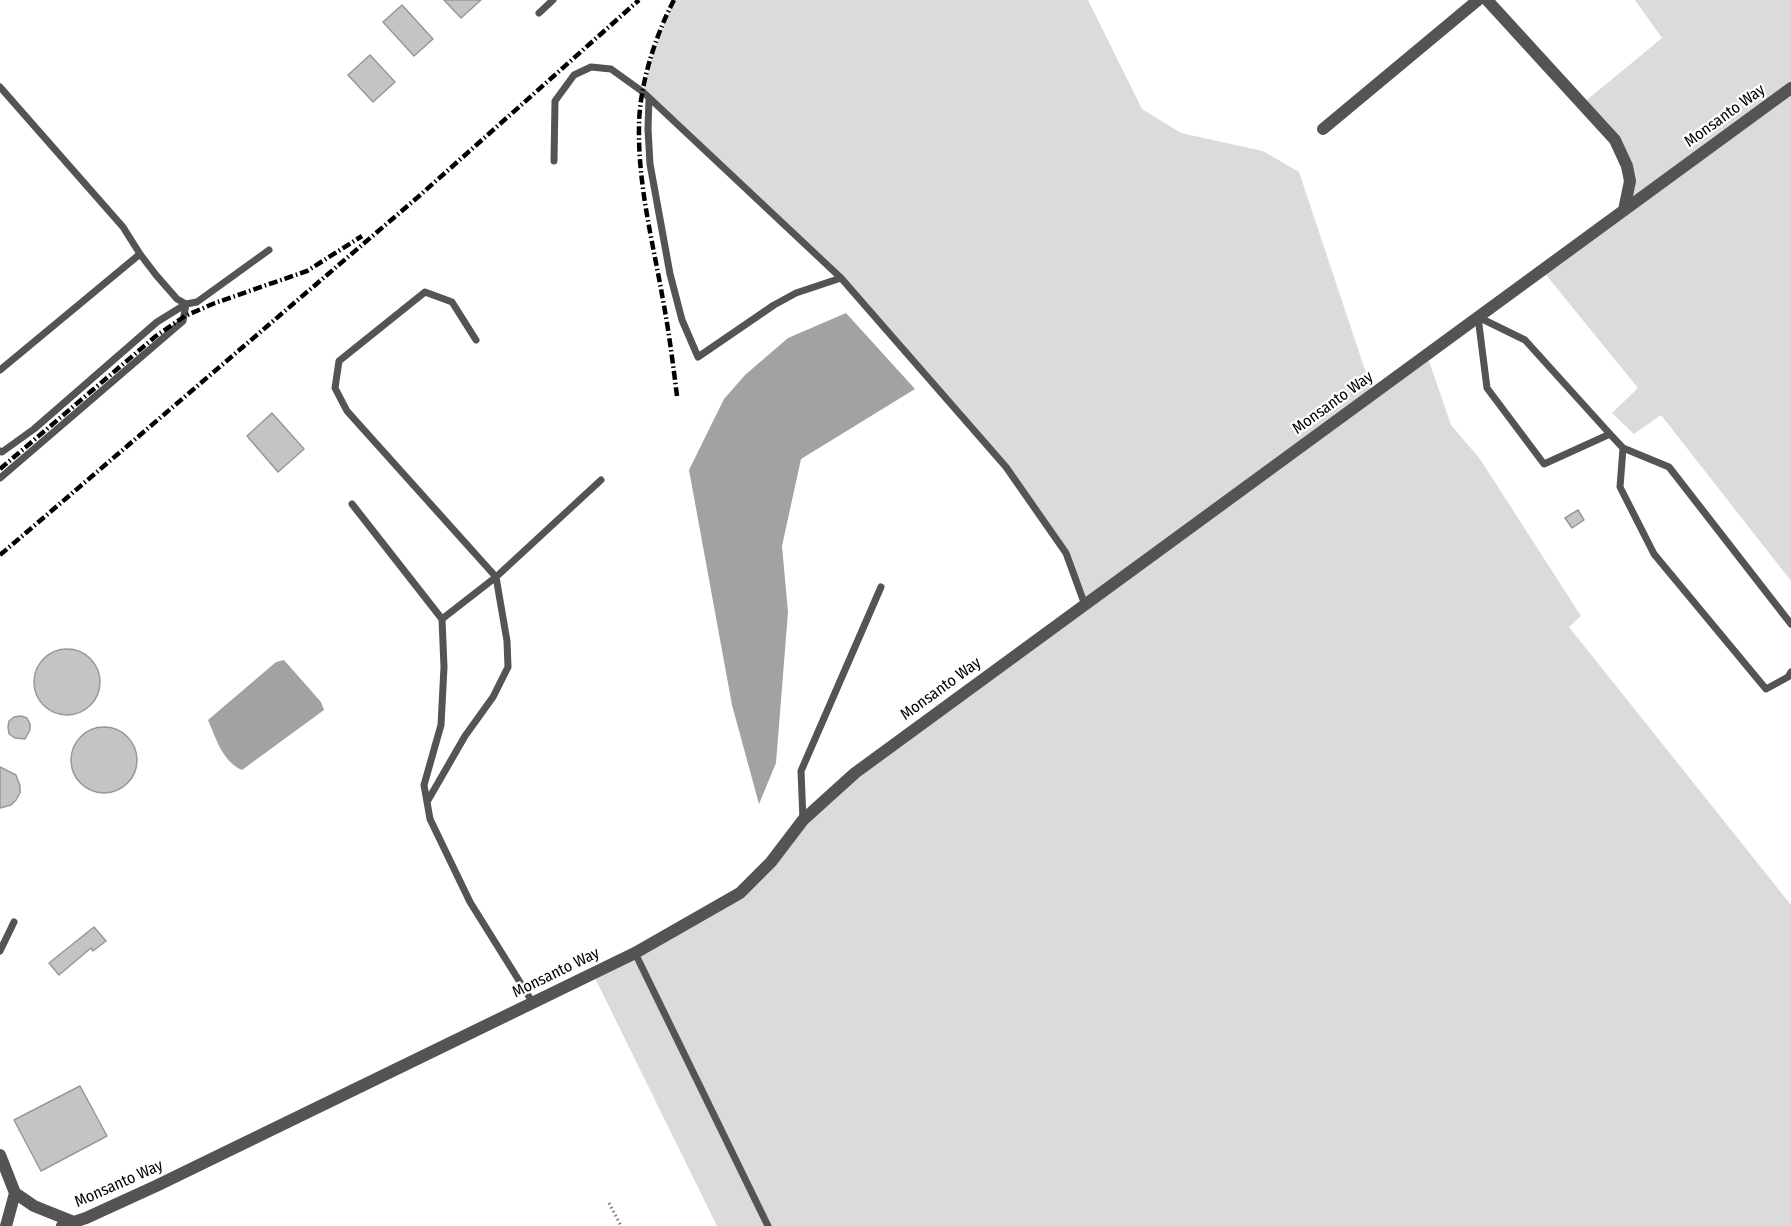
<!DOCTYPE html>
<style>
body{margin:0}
canvas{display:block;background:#fff}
</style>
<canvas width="1791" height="1226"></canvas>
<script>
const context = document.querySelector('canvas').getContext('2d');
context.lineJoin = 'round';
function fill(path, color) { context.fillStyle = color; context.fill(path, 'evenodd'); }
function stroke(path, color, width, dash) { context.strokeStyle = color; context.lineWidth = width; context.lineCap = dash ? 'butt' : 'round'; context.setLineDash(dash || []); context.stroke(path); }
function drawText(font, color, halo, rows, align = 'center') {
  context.font = font + ' "Fira Sans Condensed",sans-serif'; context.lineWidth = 4.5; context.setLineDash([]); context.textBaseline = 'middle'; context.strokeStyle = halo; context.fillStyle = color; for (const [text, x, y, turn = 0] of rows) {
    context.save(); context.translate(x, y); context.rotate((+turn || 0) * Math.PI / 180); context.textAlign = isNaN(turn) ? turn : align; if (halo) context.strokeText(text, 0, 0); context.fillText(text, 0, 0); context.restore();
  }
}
fill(new Path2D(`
 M674,0H1088L1142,109L1181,133L1263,151L1299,172L1373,394L1427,355L1451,425L1480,459L1581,616L1569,627L1791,905V1226H717L593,974L740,893L803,820L1085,605L1066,553L1006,467L841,278L643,92L654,50Z
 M1635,0H1791V581L1661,415L1634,434L1612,413L1638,388L1542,270L1624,210L1627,166L1582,104L1662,38Z`), '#dbdbdb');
fill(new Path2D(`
 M846,313L915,389L801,459L782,546L788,612L776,763L759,804L732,705L689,470L724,399L745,375L788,338Z
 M284,660L321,702L324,710L242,770C222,761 216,738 208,720L276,662Z`), '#a2a2a2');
const building = new Path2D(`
 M444,0H481L461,18Z
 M402,5L433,39L414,56L383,22Z
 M370,55L395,82L373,102L348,75Z
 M272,413L304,449L278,472L247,436Z
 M1578,510L1584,520L1572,528L1565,518Z
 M34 682a33 33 0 1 1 66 0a33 33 0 1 1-66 0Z
 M21,716L27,718L30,724V730L25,739L15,738L9,734L8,727L9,721L14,717Z
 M71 760a33 33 0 1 1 66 0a33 33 0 1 1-66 0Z
 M0,767L16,775L20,786V793L16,800L11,805L0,808Z
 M94,927L106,941L93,951L91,948L59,975L49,963Z
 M80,1086L107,1136L41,1171L14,1120Z`);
fill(building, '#c4c4c4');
stroke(building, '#989898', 1.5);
stroke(new Path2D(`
 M609,1203L621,1226`), '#767676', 3, [1.5, 3]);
stroke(new Path2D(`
 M539,13L553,0
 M0,87L123,227L140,254L156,275L177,299L186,304L197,302L269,250
 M649,98L648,129L650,164L670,274L682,320L698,357L774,305L796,293L841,278
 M554,161L555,101L574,75L591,67L611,69L643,92L841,278L1006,467L1066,553L1085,605
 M0,370L140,254
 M1610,434L1544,464L1487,388L1478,317L1525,340L1610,434L1623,448L1669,467L1791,624
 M1623,448L1620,487L1654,554L1766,689L1788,677L1791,672
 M0,451L2,452L34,429L157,322L186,304
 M0,478L183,321L186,304
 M352,504L442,619L496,577L601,480
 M442,619L444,667L441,725L424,785L427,802L465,736L493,697L508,667L507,641L496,577L347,411L335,388L339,361L425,292L452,302L476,340
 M427,802L430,819L470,902L533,1003
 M803,820L801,771L881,587
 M0,951L14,922
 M635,953L768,1226`), '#545454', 7);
stroke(new Path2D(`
 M1487,0L1615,140L1627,166L1630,181L1624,210
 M1323,129L1478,0
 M0,1155L15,1193
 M6,1226L15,1193L34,1206L74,1222
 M62,1226L86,1218L156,1186L635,953L740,893L771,862L803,820L855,773L1791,88`), '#545454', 12);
stroke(new Path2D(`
 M674,0C655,36 639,87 639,127C638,186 653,243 663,300C669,332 673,364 677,396
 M0,469L156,336L185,316L215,303L307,271L362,236
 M0,555L418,197L639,0`), '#000', 4.5, [9, 3, 1.5, 3]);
drawText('16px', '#000', '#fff', [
 ["Monsanto Way",1725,116,-36],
 ["Monsanto Way",1333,403,-36],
 ["Monsanto Way",941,689,-36],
 ["Monsanto Way",556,973,-26],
 ["Monsanto Way",119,1184,-24]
]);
</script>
